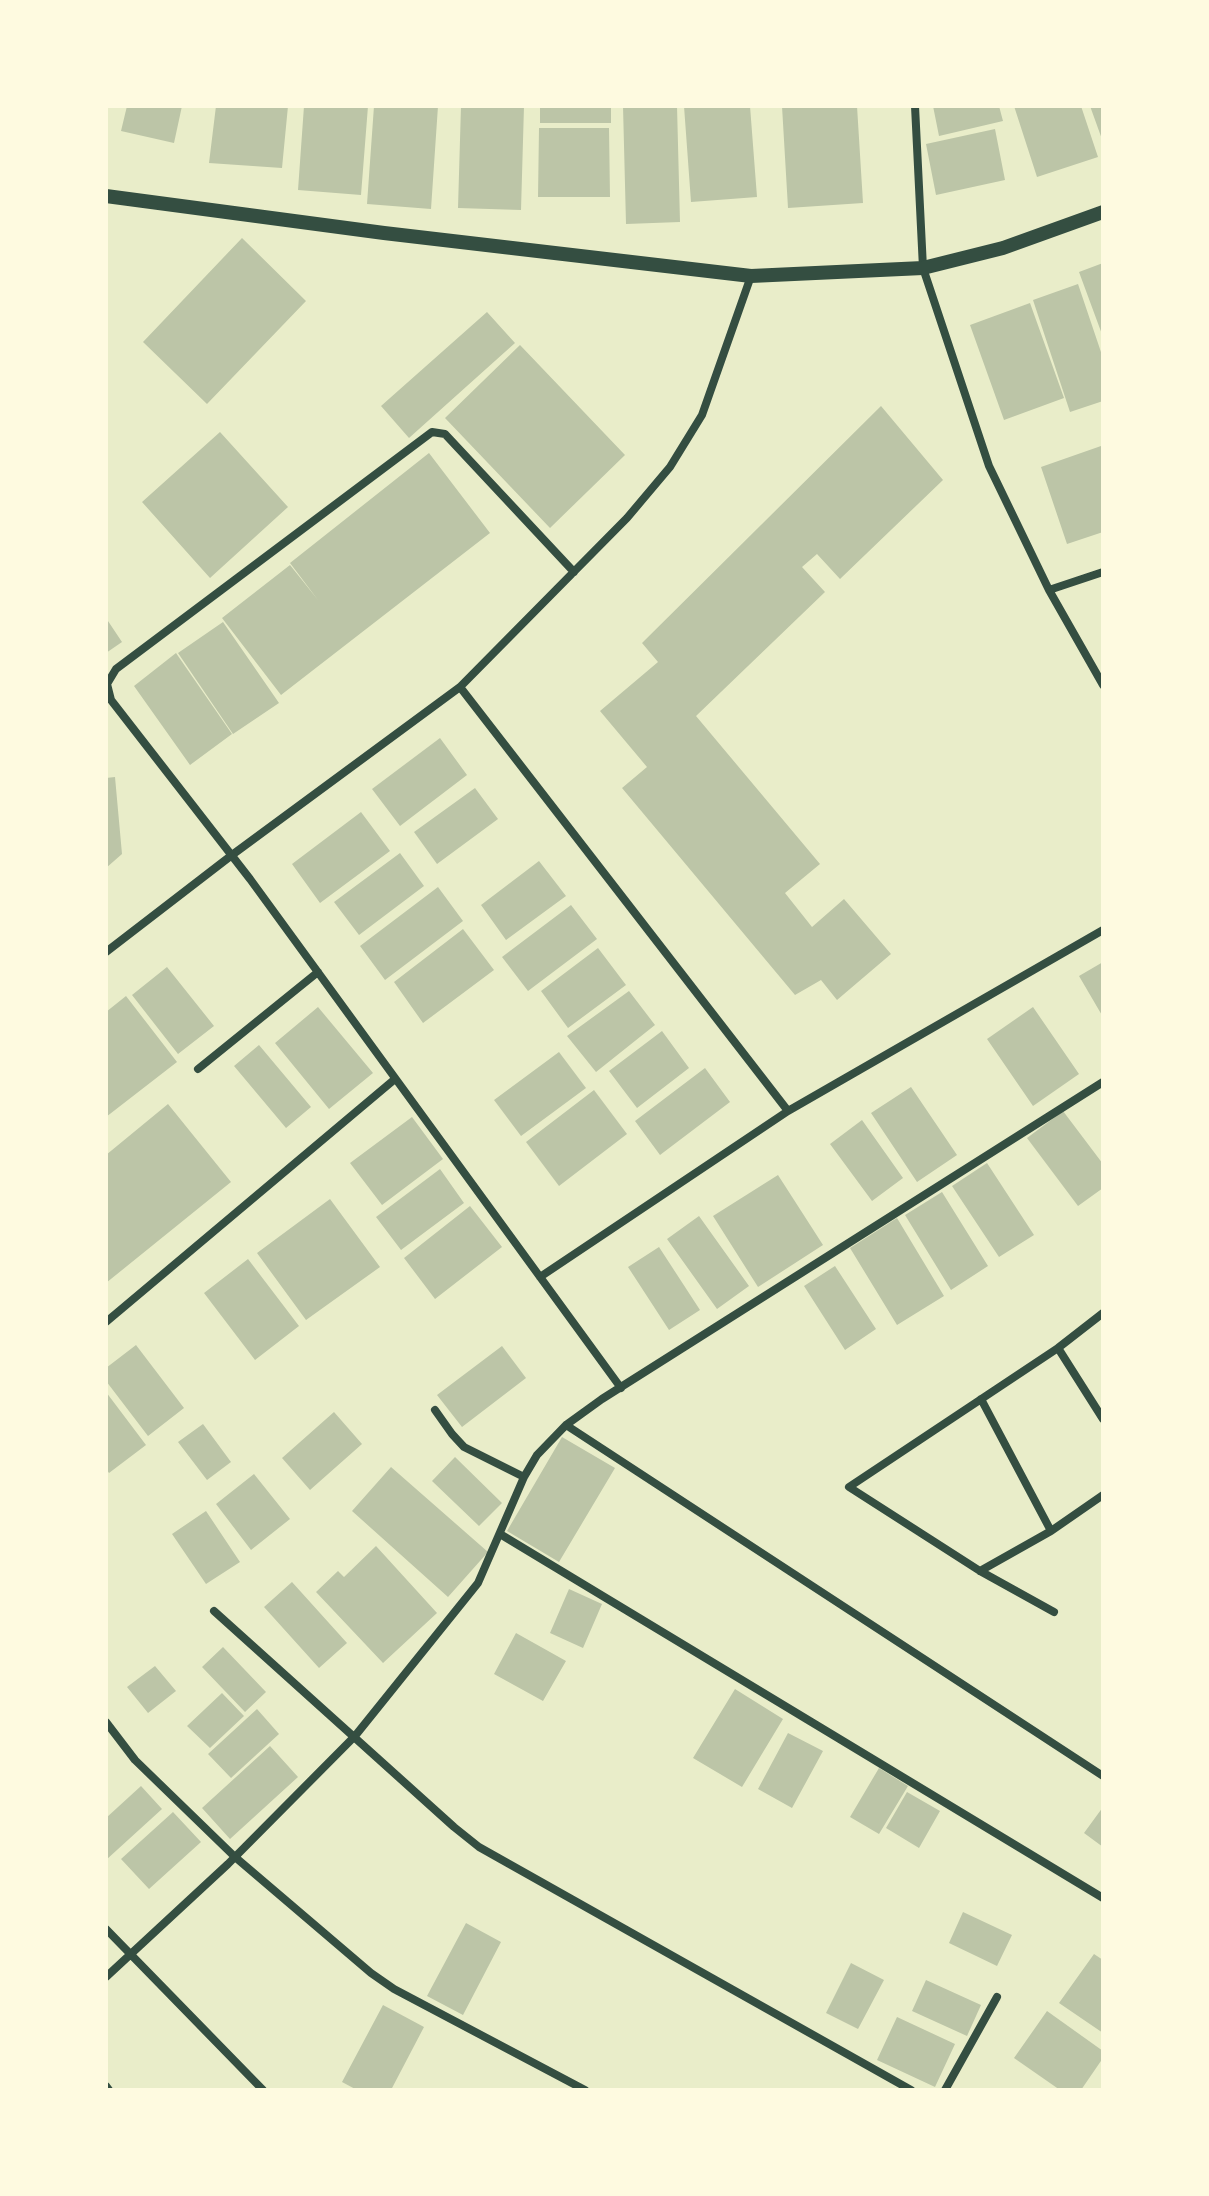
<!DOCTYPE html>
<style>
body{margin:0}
#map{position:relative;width:1209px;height:2196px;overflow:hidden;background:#e9edc9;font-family:"Zilla Slab",serif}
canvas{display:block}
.frame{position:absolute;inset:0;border:108px solid #fefae0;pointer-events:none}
</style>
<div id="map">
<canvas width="1209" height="2196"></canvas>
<div class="frame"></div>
</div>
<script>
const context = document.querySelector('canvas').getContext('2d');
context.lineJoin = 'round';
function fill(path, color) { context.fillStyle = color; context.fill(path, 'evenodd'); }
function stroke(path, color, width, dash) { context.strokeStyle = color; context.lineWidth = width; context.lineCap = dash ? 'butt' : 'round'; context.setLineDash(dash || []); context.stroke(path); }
fill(new Path2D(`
 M127,106H182L174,143L121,131Z
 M216,106H288L282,168L209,163Z
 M304,106H368L361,195L298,190Z
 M374,106H438L431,209L367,204Z
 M461,106H524L521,210L458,208Z
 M540,106H611V123H540Z
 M623,106H677L680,222L626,224Z
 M684,106H750L757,197L691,202Z
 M782,106H857L863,203L788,208Z
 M933,106H999L1003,121L939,136Z
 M1014,106H1081L1098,157L1037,177Z
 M1090,106H1103V142Z
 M539,128H609L610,197H538Z
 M995,129L1005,180L936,195L926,144Z
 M242,238L306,301L207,404L143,342Z
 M1103,263V337L1079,272Z
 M1078,284L1103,358V401L1070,412L1033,300Z
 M1030,303L1064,398L1004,420L970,325Z
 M487,312L515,343L409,438L381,406Z
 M520,345L625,455L550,528L445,418Z
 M881,406L943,480L840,579L817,554L802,567L825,592L696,716L820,864L785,893L812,927L844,899L891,954L837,1000L821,980L795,995L622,788L647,767L600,711L658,662L642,643Z
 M220,432L288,507L210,578L142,502Z
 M1101,446L1103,532L1067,544L1041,467Z
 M429,453L490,533L281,695L222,618L290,565L318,600L290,563Z
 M106,618L122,642L106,653Z
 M223,622L279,703L233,734L178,653Z
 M176,653L232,734L190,765L134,686Z
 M440,738L467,775L400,826L372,789Z
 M115,777L122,854L106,868V778Z
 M475,788L498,819L437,864L414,832Z
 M361,812L390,851L320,903L292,864Z
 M400,853L424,886L359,935L334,902Z
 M539,861L566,896L506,940L481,905Z
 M438,887L463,921L385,980L360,946Z
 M571,905L597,939L528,991L502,957Z
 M463,929L494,970L423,1023L394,982Z
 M598,948L626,985L568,1028L541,991Z
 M1103,962V1017L1079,976Z
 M167,967L214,1026L178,1054L132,995Z
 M629,991L655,1025L596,1072L567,1036Z
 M126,996L177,1062L106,1117V1012Z
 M318,1007L373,1073L329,1109L275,1043Z
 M1033,1007L1079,1074L1033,1106L987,1039Z
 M662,1031L689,1068L637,1108L609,1071Z
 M259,1045L311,1107L286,1128L234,1066Z
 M559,1052L586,1088L521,1136L494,1100Z
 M705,1068L730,1102L660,1155L635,1121Z
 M911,1087L957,1155L917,1182L871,1113Z
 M594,1090L627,1134L559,1186L526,1142Z
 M168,1104L231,1182L106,1283V1155Z
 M1063,1111L1103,1164V1188L1078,1206L1027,1138Z
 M412,1117L443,1159L382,1205L350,1163Z
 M862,1120L903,1178L872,1201L830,1144Z
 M987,1163L1034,1235L999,1257L952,1186Z
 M440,1169L464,1203L401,1250L376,1217Z
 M778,1175L823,1245L758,1287L713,1216Z
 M942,1192L988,1266L951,1290L905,1215Z
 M330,1199L380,1267L306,1320L257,1253Z
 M470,1206L502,1247L435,1299L404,1258Z
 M699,1216L749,1286L717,1309L667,1239Z
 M897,1218L944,1296L897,1325L850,1248Z
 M659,1247L700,1310L669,1330L628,1267Z
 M248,1259L299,1326L255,1360L204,1293Z
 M835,1266L876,1329L845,1350L804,1286Z
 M136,1345L184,1408L148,1436L106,1381V1368Z
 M502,1346L526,1378L462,1427L437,1395Z
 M106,1392L146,1445L109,1473L106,1469Z
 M334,1412L362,1444L310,1490L282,1458Z
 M203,1424L231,1462L207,1480L178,1442Z
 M562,1437L615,1468L559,1562L507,1531Z
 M455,1457L502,1503L479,1526L432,1481Z
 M391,1467L488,1552L448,1597L352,1511Z
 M254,1474L290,1519L251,1550L216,1504Z
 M206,1511L240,1562L206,1584L172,1534Z
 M376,1546L437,1613L383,1663L316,1592L338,1571L344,1577Z
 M292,1582L347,1643L319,1668L264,1607Z
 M569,1589L602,1604L583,1648L550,1633Z
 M516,1633L566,1661L543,1701L494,1674Z
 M223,1647L266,1692L245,1712L202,1667Z
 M155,1666L176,1691L148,1713L127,1687Z
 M735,1689L783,1719L742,1787L693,1758Z
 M222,1693L244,1716L210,1748L187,1726Z
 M257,1709L279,1734L231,1778L208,1754Z
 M788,1733L823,1751L792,1808L758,1789Z
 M270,1746L298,1777L230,1839L202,1808Z
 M879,1768L908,1786L879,1834L850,1817Z
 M141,1786L162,1809L106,1860V1818Z
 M907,1792L940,1811L919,1848L886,1828Z
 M1103,1807V1847L1084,1833Z
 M173,1812L201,1842L149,1889L121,1859Z
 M963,1912L1012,1935L997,1966L949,1943Z
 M466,1923L501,1942L463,2015L427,1996Z
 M1094,1954L1103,1960V2033L1059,2003Z
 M851,1963L884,1980L858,2029L826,2013Z
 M926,1980L981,2005L967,2036L912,2011Z
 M383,2005L424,2027L391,2090H357L342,2082Z
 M1047,2011L1103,2051V2058L1081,2090H1060L1014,2058Z
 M897,2017L955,2044L935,2087L877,2060Z`), '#bcc5a7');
stroke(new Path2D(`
 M915,106L923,268L989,466L1049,590L1103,685
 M574,572L445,434L432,432L116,669L107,684L111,700L250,879L621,1388
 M1049,590L1103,572
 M460,687L788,1111
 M106,952L232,855L460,687L627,518L670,467L702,415L751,276
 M198,1069L318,972
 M540,1277L788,1111L1103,930
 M106,1322L395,1079
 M1058,1348L1103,1419
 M981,1399L1051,1531
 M435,1410L452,1434L464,1447L524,1477
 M566,1425L1103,1776
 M500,1534L1103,1898
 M980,1571L1051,1531L1103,1495
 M214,1611L454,1827L479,1847L911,2090
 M1054,1612L980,1571L849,1487L1058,1348L1103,1313
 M106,1722L135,1760L235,1857L371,1973L394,1989L585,2090
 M106,1929L263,2090
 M106,1977L228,1864L355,1736L478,1583L524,1477L537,1455L566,1425L602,1399L1103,1082
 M106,2086L109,2090
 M945,2090L997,1997`), '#344e41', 8);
stroke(new Path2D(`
 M106,196L384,233L751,276L923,268L1003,248L1103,212`), '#344e41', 14);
</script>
